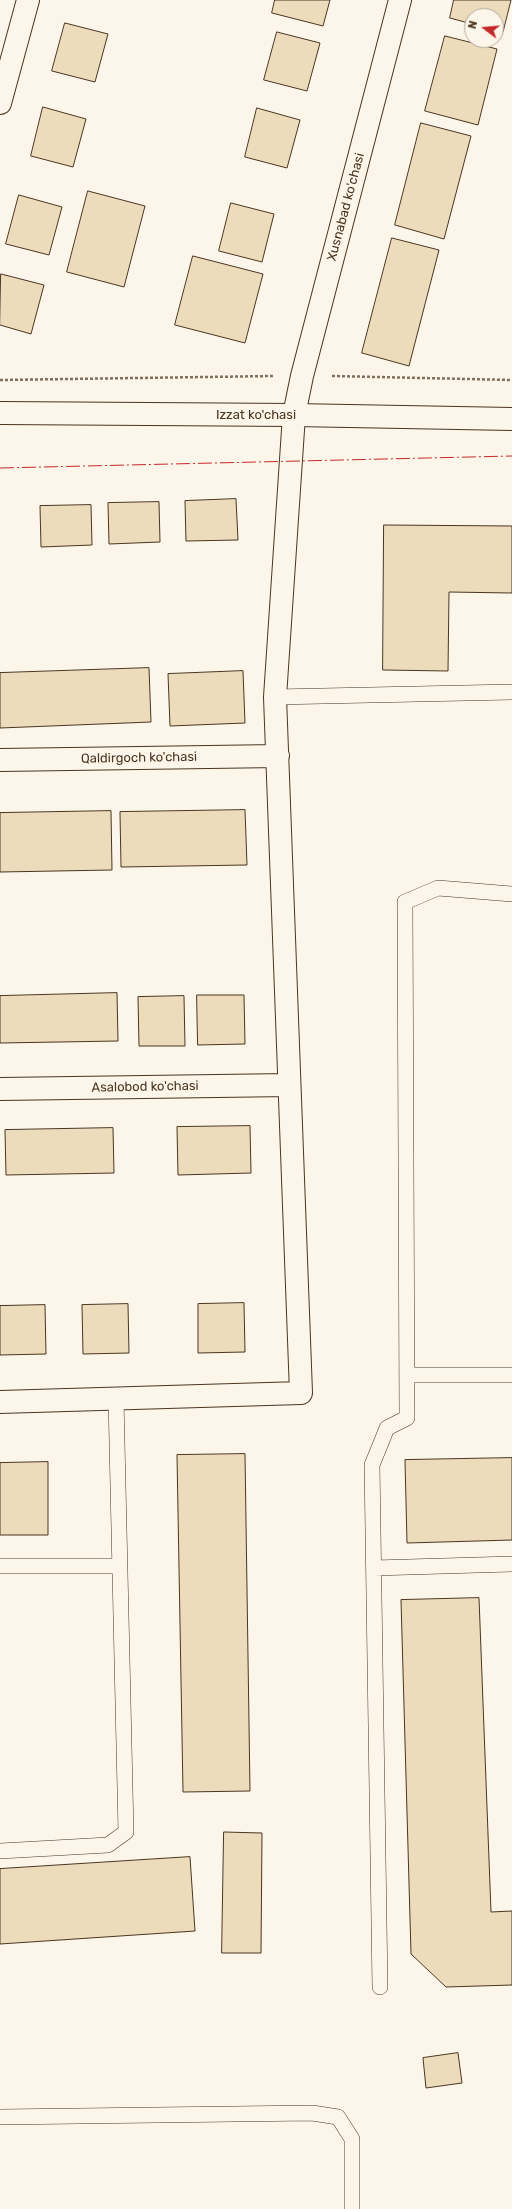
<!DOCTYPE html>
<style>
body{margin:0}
#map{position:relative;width:512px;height:2209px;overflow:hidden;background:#fbf6e9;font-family:Rubik,sans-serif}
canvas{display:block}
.north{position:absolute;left:464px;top:8px;width:40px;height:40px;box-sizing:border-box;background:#fbf6e9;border:1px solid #b4a999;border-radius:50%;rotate:286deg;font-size:11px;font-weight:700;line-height:16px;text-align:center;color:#4a3520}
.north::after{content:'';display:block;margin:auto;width:14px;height:18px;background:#c62828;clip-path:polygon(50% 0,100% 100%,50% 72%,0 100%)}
</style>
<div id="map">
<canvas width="512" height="2209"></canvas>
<div class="north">N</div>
</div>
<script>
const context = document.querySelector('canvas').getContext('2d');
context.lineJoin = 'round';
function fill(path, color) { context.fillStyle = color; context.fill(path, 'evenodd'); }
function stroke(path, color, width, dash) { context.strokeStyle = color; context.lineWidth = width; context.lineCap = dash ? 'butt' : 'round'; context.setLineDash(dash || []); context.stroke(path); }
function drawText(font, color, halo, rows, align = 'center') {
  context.font = font + ' Rubik,sans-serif'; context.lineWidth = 3; context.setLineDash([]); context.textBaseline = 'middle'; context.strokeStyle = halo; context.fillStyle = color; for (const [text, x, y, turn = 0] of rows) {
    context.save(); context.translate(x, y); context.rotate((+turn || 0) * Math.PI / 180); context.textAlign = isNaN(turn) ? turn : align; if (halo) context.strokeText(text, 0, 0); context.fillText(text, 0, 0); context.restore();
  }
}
const building = new Path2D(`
 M275,0H330L323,26L272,13Z
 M454,0H511L503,32L496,30V16H472V24L450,18Z
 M65,23L108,34L95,82L52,71Z
 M277,32L320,43L307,91L264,80Z
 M445,36L497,49L478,125L425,111Z
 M43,107L86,119L73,167L31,156Z
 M257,108L300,120L287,168L245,157Z
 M421,123L471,136L444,239L395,225Z
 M88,191L145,206L124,287L67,272Z
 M19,195L62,207L49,255L6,244Z
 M231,203L274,214L262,262L219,251Z
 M392,238L439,250L409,366L362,353Z
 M193,256L263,274L245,343L175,325Z
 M1,274L44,285L31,334L0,325Z
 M236,499L238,540L186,541L185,501Z
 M159,502L160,542L109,544L108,503Z
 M91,505L92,545L41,547L40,506Z
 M384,525L512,526V593L449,592L448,671L383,670Z
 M149,668L151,722L0,728V673Z
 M243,671L245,723L170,726L168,674Z
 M245,810L247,865L121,867L120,812Z
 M111,811L112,870L0,872V813Z
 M117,993L118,1041L0,1043V996Z
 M197,995H244L245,1044L198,1045Z
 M184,996L185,1046H139L138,997Z
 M250,1126L251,1173L178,1175L177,1127Z
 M113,1128L114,1173L6,1175L5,1130Z
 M244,1303L245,1352L198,1353V1304Z
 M128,1304L129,1353L83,1354L82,1305Z
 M45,1305L46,1354L0,1355V1306Z
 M245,1454L250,1791L183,1792L177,1455Z
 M512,1458V1540L407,1543L405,1460Z
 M48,1462V1535H0V1463Z
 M479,1598L491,1912L512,1911V1985L446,1987L411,1954L401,1600Z
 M224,1832L262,1833L261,1953H222Z
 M190,1857L195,1931L0,1944V1869Z
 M458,2053L462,2083L426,2088L423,2058Z`);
fill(building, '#ecdcbc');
stroke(building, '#4a3520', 1);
const service = new Path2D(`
 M275,697L512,692
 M407,1375H512
 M0,1566H120
 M374,1568L512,1564
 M0,1851L108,1845L126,1832L116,1399
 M380,1987L372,1465L387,1428L407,1418L405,902L438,888L512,894
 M0,2117L312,2113L338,2117L352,2139V2209`);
const minor = new Path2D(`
 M0,103L28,0
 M0,760L278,756
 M0,1089L289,1085
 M0,1402L301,1393L275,697L294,415L302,376L400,0`);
const secondary = new Path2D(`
 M0,413L294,415L512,419`);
stroke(service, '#4a3520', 16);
stroke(minor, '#4a3520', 24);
stroke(secondary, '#4a3520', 24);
stroke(new Path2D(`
 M332,376L512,380
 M0,380L273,376`), '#7f6f5c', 2.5, [3, 2]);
stroke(service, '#fbf6e9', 15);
stroke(minor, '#fbf6e9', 22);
stroke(secondary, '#fbf6e9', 22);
stroke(new Path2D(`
 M0,468L512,456`), '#c62828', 1, [14, 3, 2, 3]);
drawText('13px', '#4a3520', '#fbf6e9', [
 ["Xusnabad ko'chasi",346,207,-75],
 ["Izzat ko'chasi",256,415],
 ["Qaldirgoch ko'chasi",139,758,-1],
 ["Asalobod ko'chasi",145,1087,-1]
]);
</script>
